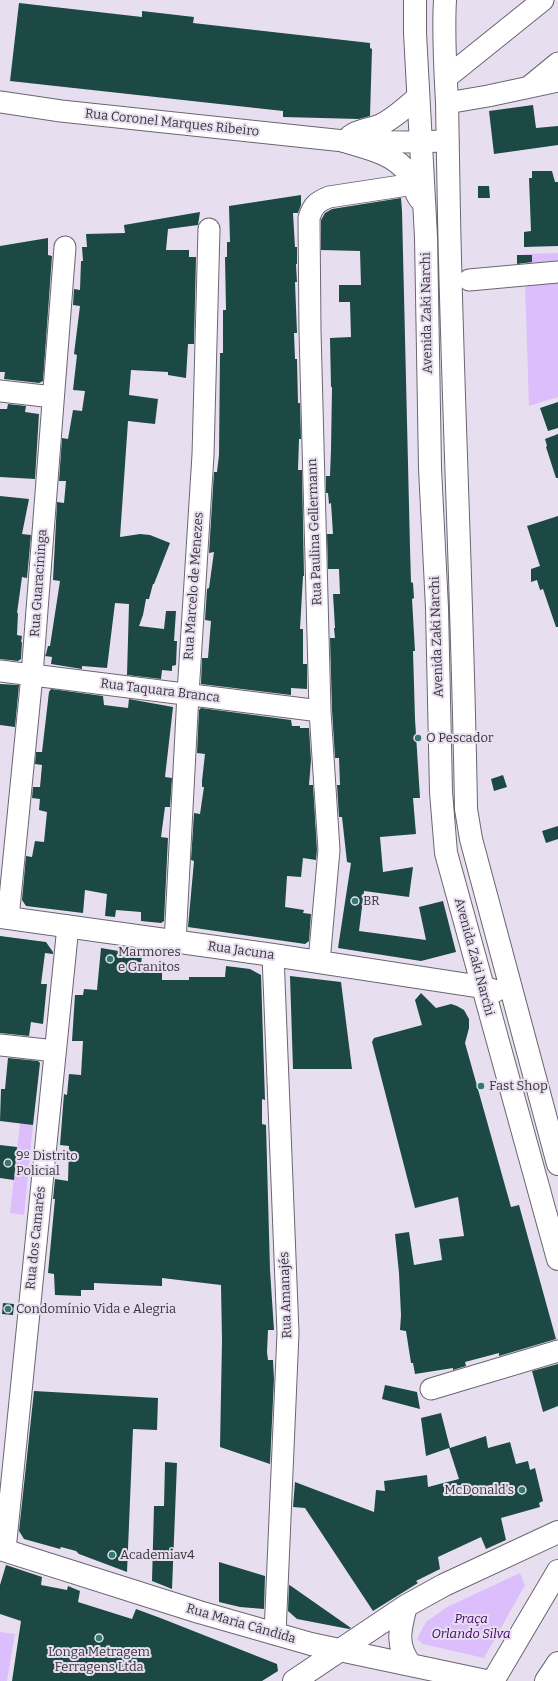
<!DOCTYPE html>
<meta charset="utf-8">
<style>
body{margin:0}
canvas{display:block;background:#e7dfef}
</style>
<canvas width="558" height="1681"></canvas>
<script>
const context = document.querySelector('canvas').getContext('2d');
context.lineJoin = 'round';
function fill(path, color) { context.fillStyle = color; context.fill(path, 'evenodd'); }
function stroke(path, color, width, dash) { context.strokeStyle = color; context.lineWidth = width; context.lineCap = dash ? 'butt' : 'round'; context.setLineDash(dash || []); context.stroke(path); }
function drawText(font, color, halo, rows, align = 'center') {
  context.font = font + ' Bitter,serif'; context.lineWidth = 4; context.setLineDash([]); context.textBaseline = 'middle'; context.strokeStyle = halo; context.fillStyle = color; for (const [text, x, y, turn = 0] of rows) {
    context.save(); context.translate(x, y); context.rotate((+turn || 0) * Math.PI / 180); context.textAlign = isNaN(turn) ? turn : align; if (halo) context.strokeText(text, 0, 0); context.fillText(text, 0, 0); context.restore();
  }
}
fill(new Path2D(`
 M558,253V397L529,406L524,254Z
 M20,1123L33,1125L24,1215L10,1213Z
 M520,1573L525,1585L484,1658L423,1644L417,1639L426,1622L447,1607Z
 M0,1632L15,1634L7,1681H0Z`), '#dcbefd');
fill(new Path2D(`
 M19,3L142,17V11L194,17L193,23L370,43V48L372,49L370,116L359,119L283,117V111L10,81Z
 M533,105L536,128L558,126V145L494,154L489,111Z
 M532,171H552L555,182H558V246L524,247V232L531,231L529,178H532Z
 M478,186H489L490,198H478Z
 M301,195V205L298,213H293L295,247H297V264H296L297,282H295L297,333H294L295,359H297L298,403H300L301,439H299L298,470H302L304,576H303L300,629H303V664H307V689L291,688V695L201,684L202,658H208L211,621L205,620L207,589L209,588L214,552L209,553L214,472H217L219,455L220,353H223V310H226L225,257H227V242H230L229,206Z
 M401,198L402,211L410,548L411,582L413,583L414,598L412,599L415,651H413L415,719L420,798H413L416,834L380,837L383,872L413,867L409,897L364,891L359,931L426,940L419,907L443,901L456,952L421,961L338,948L351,863L347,862L342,817H339L337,785H340L339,758H335L332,710L330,638H335L334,628H335L333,594H340L339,569H328L327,534H333L331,503L329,504L328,493H326V476H330L331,450L332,387H331L330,338L351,337L350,302H339V285H361L360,251L321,250V220L325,213L332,209Z
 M200,212L198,225L168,229L166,250H189V257H196L194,344H188L186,378L168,375V372L131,370L129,395L158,399L155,424L128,421L120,537L140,534L150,535L170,543L154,584H153L149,599H146L143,615L139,626L164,629L166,611H176L174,641H177L176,665L172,666V671L162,670L161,679L127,675L129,604L115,603L107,668L82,666V669L51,664L52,657L45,656L46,654L48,646H50L60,581L53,580L57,502L64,503L66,481H59L62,438L68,439L73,410L82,411L85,391L73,390L77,355L74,354L80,306L73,305L74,289L80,290L81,261H83L82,247H87L86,234L125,233L124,225Z
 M48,238V255L52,256L43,381L39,383L4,379L5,372H0V246Z
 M517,255H532V262L517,264Z
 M558,402V428L548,431L540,408Z
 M8,404L26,406L25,412L39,414L35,479L0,477V409H7Z
 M558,434V478H556L546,447L547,446L545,439Z
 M0,496L29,499L22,534L31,535L27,578L22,577L17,613H18L17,635L22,636L21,642H22L21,659L18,661L0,659Z
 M558,516V627H556L543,589L540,590L537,580L531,582V569L540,566L527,526Z
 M0,684L19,685L15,727L0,725Z
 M51,689L103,696L104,705L128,708L129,699L173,707L165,777L172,778L170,807H165L161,837L168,838L164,921L161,923L141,921V912L116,910L115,917L105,916L107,894L85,890L83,913L26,906L22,900L26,856L32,857L35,841L44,842L47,812L39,810L40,799L32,798L33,787H40L42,765L35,764L36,752H42L49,692Z
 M201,708L291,720L292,726H300V728H309L311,760L309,785H313L317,850L316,860L303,858L301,877L287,876L285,907L304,910L303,913L311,914L309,941L305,944L188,927L194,861L191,860L194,813L200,814L204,787H202V781L205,754L197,753L199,710Z
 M503,775L507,787L494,791L491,779Z
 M558,826V839L546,843L542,831Z
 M0,936L46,942L53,952V954L45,953L41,984H47L43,1024L31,1022L29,1036L0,1033Z
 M101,948L142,955L141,965H162V980H189V977H225L226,966L250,969L261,975L265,1100L262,1099V1124L266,1125L270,1270L274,1330H268L267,1352L268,1360H273L274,1379L270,1464L220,1447L222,1341L221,1285L162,1278V1286L94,1283V1290H81V1296L55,1295L54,1274L48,1273L55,1199H53L55,1179L68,1181L69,1146L60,1145L64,1094L67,1095L69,1074L81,1075L83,1041H72L75,995H83L84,989L97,990Z
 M290,976L341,982L352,1069H293Z
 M421,993L436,1008L451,1004L457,1006L464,1010L469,1019V1028L465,1043L511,1207L519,1205L556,1339L499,1356V1353L465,1362L466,1366L453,1370V1368L415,1374L413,1363H411L406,1331L400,1330L401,1315L399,1273L395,1234L409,1232L414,1265L442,1260L439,1239L464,1236L458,1197L415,1208L372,1042L374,1038L422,1025L415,1000Z
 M8,1058L38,1061L40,1063L33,1125L0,1121L1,1089H5Z
 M0,1145L17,1147L14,1180L0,1178Z
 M3,1303L14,1304L13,1315L2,1314Z
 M558,1364V1406L543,1412L532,1371Z
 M385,1385L417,1392L420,1409L382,1399Z
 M34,1391L158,1398L157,1430L133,1429L127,1572L79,1554L76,1551L61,1547L60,1549L24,1539L19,1531Z
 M441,1413L450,1448L486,1436L488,1448L510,1442L516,1464L528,1461L530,1470L535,1468L543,1501L539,1503L540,1507L501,1518L506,1540L486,1549L481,1537L438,1557L440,1569L416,1581L418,1583L373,1611L305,1508L293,1507L295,1482L374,1512L376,1490L385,1491L384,1481L427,1475L428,1487L459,1479L449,1448L426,1456L421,1418Z
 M165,1462L177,1463L172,1589L152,1581L154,1506H164Z
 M219,1562L265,1576L264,1609L240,1607L219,1602Z
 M6,1565L42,1577L41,1585L67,1590L68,1586L80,1591L78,1602L132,1619L136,1609L163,1619L277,1664L278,1671L262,1681H12L21,1621L0,1614V1585Z
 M289,1585L291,1586L351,1628L349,1629L297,1619L288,1611Z`), '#1c4944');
const minor = new Path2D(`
 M446,78L543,0
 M530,86L558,63
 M0,102L61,111L344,141L407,142L448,141
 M447,103L488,96L558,81
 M350,136C359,129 371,129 380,125C395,118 405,107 418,97
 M469,280L558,272
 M0,391L53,397
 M0,671L320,711
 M8,918L32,675L65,247
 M175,942L188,694L203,455L209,229
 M273,955L288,1333L275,1634
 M319,962L329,850L320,711L310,331L309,218C313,205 317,202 329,197L414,184
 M0,1045L55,1051
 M431,1389L558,1351
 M5,1550L68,926`);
const major = new Path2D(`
 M415,0V33L426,237L430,468L437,608L441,792L446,853L558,1259
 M445,0C443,34 445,67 447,102C448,139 448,177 449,215C453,413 463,611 466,809L471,839L558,1164
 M344,141C367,148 394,153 409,174C414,182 414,192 420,199
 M0,917L273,955L482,987L495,991
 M0,1549L199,1612L311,1644L486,1681
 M406,1606C400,1629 395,1645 411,1665
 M294,1681L406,1606L444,1585L558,1532
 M493,1681L558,1571
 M546,1681L558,1663`);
stroke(minor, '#6b6572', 23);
stroke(major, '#6b6572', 24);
stroke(minor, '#fff', 21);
stroke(major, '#fff', 22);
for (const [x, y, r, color] of [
 [418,738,4,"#327970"],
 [355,901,4,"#327970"],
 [110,959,4,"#327970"],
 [481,1086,4,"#327970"],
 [8,1163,4,"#327970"],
 [8,1309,4,"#327970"],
 [522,1490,4,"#327970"],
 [112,1555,4,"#327970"],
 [99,1638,4,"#327970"]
]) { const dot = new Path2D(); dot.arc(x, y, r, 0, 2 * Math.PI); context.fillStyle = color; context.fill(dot); stroke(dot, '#e7dfef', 1.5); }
drawText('13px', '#38353b', '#e7dfef', [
 ["Rua Coronel Marques Ribeiro",172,123,6],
 ["Avenida Zaki Narchi",427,313,-91],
 ["Rua Paulina Gellermann",315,532,-92],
 ["Rua Guaracininga",39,583,-86],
 ["Rua Marcelo de Menezes",194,586,-86],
 ["Avenida Zaki Narchi",437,637,-92],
 ["Rua Taquara Branca",160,691,7],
 ["Rua Jacuna",241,951,8],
 ["Avenida Zaki Narchi",474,957,75],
 ["Rua dos Camarés",36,1238,-84],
 ["Rua Amanajés",286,1295,-92],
 ["Rua Maria Cândida",241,1624,16]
]);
drawText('13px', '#38353b', '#e7dfef', [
 ["O Pescador",426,738],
 ["BR",363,901],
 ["Marmores",118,952],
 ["e Granitos",118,967],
 ["Fast Shop",489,1086],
 ["9º Distrito",16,1156],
 ["Policial",16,1171],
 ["Condomínio Vida e Alegria",16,1309],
 ["McDonald's",514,1490,"right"],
 ["Academiav4",120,1555],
 ["Longa Metragem",99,1652,"center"],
 ["Ferragens Ltda",99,1667,"center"]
], 'left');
drawText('italic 13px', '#44046a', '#e7dfef', [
 ["Praça",471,1619],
 ["Orlando Silva",471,1634]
]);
</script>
